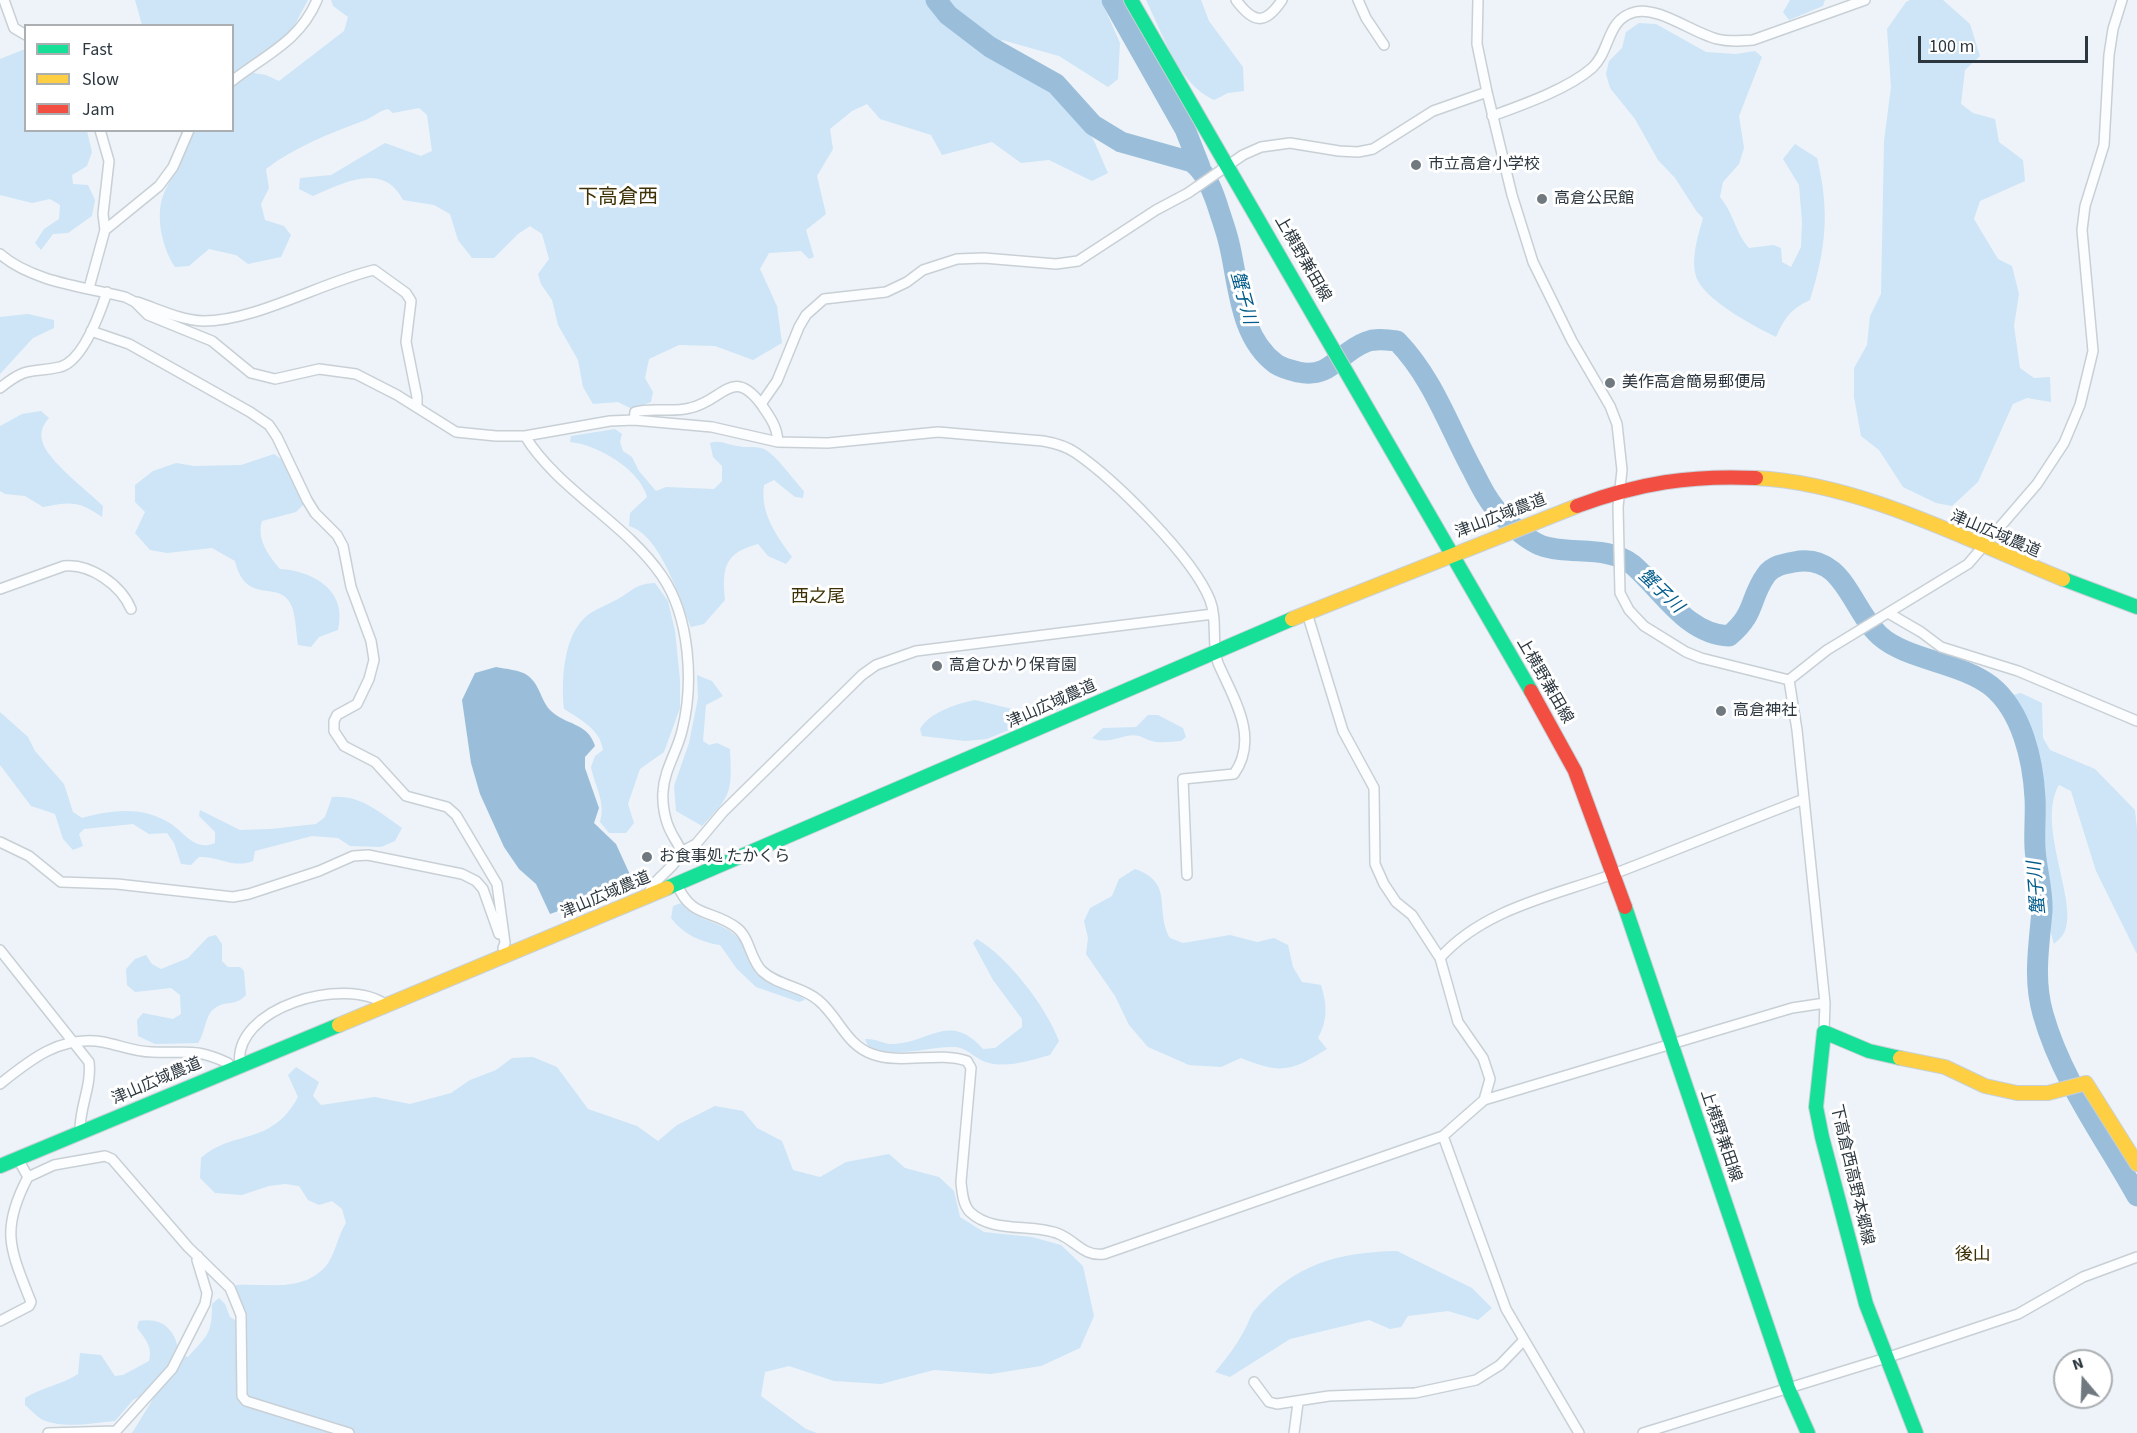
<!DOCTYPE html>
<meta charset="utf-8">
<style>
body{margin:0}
#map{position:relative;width:2137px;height:1433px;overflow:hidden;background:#edf3f8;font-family:"Source Sans 3",sans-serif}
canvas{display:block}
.legend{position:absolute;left:24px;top:24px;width:210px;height:108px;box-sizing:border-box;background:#fff;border:2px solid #abafb2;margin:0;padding:8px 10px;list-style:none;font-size:18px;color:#2c373f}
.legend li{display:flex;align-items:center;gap:12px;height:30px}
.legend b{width:30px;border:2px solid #abafb2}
.north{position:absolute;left:2053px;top:1349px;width:60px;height:60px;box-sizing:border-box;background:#fff;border:2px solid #abafb2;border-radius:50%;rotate:341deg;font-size:16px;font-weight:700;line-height:24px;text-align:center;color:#2c373f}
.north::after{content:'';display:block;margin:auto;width:21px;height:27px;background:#707980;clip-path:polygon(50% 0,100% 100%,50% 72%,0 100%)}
.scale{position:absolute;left:1918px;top:36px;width:170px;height:27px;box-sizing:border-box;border:3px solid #2c373f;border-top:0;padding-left:8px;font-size:18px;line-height:21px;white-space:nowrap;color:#2c373f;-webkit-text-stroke:4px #fff;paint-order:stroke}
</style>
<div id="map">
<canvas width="2137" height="1433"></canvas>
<ul class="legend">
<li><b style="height:8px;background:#16e098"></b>Fast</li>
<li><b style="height:8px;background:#ffcf43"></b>Slow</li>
<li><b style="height:8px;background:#f24e42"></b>Jam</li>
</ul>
<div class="north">N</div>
<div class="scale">100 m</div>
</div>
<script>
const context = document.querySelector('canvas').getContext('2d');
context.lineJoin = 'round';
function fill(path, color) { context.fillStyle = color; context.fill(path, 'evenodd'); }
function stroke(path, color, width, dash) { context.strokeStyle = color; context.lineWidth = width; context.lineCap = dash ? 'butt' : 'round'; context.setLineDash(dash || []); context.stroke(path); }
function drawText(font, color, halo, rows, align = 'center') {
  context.font = font + ' "Source Sans 3","Noto Sans JP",sans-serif'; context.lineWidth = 6; context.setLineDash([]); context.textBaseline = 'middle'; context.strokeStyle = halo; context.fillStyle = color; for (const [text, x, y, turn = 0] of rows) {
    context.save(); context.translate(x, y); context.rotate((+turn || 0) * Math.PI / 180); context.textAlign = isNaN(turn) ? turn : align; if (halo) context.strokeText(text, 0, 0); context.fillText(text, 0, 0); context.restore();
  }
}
fill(new Path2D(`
 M135,0H308L288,37L252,62L254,73L266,75L279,81L344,31L348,17L333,6L331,0H1101L1120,43L1118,79L1108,87L1059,56L1002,40L989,54C1025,73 1062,92 1086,127C1095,140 1101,158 1108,173L1092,181L1049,160L1021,163L992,142L942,155L931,135L880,119L867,104L852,111L830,129L833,149L817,176L826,214L806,230L814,257L809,259L801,251L769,253L760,269L777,306L782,343L753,360L715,346L679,345L649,359L645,378L653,392L651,402L632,409L618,402L593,404L583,387L578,360L558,325L552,300L541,284L538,274L549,259L542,234L530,226L518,234L494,258H472L458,240L450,214L434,205L403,200C383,161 343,183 313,196L299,189L300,178L331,175L385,143L421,156L432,151L427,115L419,108L393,113L388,109C378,111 372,118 363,121C329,134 296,146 266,169L269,188L261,204L265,220L284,226L291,235L281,257L248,264L236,255L209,249L189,266L175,267C162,248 154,213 165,191C176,167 190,160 180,131L232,130V26L142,25Z
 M1146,0H1201L1209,21L1243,67L1244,91L1228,93L1214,100C1178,84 1163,34 1146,0Z
 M1790,0H1825L1823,6L1789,20L1783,12Z
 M1910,0H1943L1970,24L1980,56L1965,70L1961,104L1973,113L1995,119L1999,142L2023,160L2025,181L1980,201L1974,219L1998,259L2012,266L2019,294L2014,326L2020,368L2034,378L2050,377L2051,402L2027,398L2013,404L1978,482L1952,506L1936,503L1903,487L1879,450L1861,436L1854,397V368L1867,345L1870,316L1881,294L1884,141L1891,87L1887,29L1906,2Z
 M1639,23L1656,24L1706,52L1736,54L1755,51L1762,57L1739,116L1744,148L1739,164L1723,182L1720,197C1734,214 1736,234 1749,248L1773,245L1781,248L1782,262L1791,267L1801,247L1802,222L1799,185L1783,159L1795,144L1817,158C1830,211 1826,249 1810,300C1791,309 1785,317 1776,337C1754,326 1710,303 1698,281C1689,263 1698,236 1703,218L1697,212L1675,178L1658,160L1635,119L1610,88L1606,74L1609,61L1622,48L1626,32Z
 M25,49L26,130L87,131L92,152L87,166L72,175L73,184L88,185L95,200L92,216L68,233L53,234L41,250L35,243L44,229L59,219L60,205L50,199L32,203L0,195V59Z
 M28,314L54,320V328L33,338L0,374V317Z
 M41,411L49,418C43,425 40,431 42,440C45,459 89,492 103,506L102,517C78,500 70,502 43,507L25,496L5,494L0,491V426L22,414Z
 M615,429L622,434L620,442L623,451L632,457L639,471L656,491L666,487L714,489L722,481V466L713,457L710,443C720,439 728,445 738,446C745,448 754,446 761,448C773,450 794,481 804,491L803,498L795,497L774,480L764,485C760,513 776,535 792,557L786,564L768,556L758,544C724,553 722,568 725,600L704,624L691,627C680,599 660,534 629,526L630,513L647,497C640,469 596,444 570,442L571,436Z
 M274,454L284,461L304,504L296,512L262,521C256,539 269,556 280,569C314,571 348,591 338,630L319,637L311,647L298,645C296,633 296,618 292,607C281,577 246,608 235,561L212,548L167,553L150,550L135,533L145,512L135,502V485L153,471L176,463L194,466L241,465Z
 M655,583L668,601L675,631L680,680V708L664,752L640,769L628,804L634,823L626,833H609L600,822C606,802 595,787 591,767L595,756L603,750C600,729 581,720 564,709C561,681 563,633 589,614C598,608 609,604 618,599C634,590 635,584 655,583Z
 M697,675L712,681L723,696L706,705L703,741L709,745L717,743L730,749C732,792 732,795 702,826L676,811L674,786L689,743L698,698Z
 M2021,693L2042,703L2043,738L2050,750L2095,769L2135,810L2137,829V954L2096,871L2071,791L2059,785C2035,825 2080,904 2064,933C2062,937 2057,941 2054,944C2038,891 2049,837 2043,782C2040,751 2022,724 2013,695Z
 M975,700C995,704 1017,713 1038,709C1048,708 1058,702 1067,706L987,739L965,741L922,736L920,729C930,712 956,704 975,700Z
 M0,712L28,737L35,751L64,784L73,812L82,818C110,810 141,806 168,822C185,832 194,852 215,843V832L199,816L200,810L240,830L270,829L316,824L325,817L332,797C361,795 379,812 402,828L395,841L381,847L350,846L338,838L312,836L255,851L253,861C234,869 218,856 199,857L191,865L181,864L174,843L167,833L149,834L133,824L84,829L79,834L83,846L73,850L63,839L55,814L31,806L0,765Z
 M1148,715H1158L1183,728L1186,737L1181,741C1172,741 1161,744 1152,741C1147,740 1143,737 1139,736C1124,732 1111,746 1092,738L1103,728L1136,727Z
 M1135,869C1175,883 1154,910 1170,938L1183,943L1230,935L1257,942L1274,938L1288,945L1293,967L1302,982L1321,985C1327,1004 1328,1020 1318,1038L1327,1049C1290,1072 1281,1074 1241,1058L1221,1067L1189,1065L1148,1047L1129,1025L1115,996L1086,954L1088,938L1084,921L1090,908L1112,896L1119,879Z
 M681,903C699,923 719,920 736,936C751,949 748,971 772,984C783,991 797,989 805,1000L799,1002L756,987L737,969L720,945C700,942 683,934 671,918L673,906Z
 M216,935L222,944V961L228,967H240L244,971L246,995C235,1007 226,1000 215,1008C204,1016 206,1032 198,1043L155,1044L138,1036L137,1020L143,1013L173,1019L181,1014L180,995L171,988L135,992L127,985L126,969L135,959L146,955L152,964L161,969L188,958L208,937Z
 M977,939C1009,958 1046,1007 1059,1041L1050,1055C1031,1060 1009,1068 989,1063C977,1061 968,1048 956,1047C925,1046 897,1060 868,1046L865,1039C875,1038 883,1044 892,1044C930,1043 950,1011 983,1049L995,1048L1022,1027V1019L993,980L973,943Z
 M533,1057L557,1067L588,1109L637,1126L658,1141L677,1125L715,1106L743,1111L757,1128L782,1141L793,1170L820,1177L846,1162L889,1154L905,1168L939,1177L954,1191L960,1217L984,1232L1032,1237L1061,1245L1083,1266L1094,1316L1080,1348L1041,1366L991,1374L934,1370L881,1384L834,1381L789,1366L765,1372L761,1396L806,1429L817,1433H132L153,1399L145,1394L133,1400L115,1421C93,1423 64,1429 43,1420C37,1417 31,1410 25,1405V1398C42,1387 62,1385 78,1374L80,1353L101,1355L115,1376L123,1375L149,1361C153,1347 145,1338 137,1328L139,1321C163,1317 176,1330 179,1354L188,1357C207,1335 212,1336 212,1304L219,1298L225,1304L230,1317L238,1322L243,1314C242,1304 235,1295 236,1285C268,1283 302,1293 326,1266C335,1255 338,1235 346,1223L342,1209L332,1201L319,1205L308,1200L299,1186L285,1184L269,1186L242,1195L215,1193L200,1178L201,1158C233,1129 271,1147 298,1097L288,1075L296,1067L319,1082L313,1096L321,1105L375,1097L410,1104L451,1093L470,1080L496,1070L512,1058Z
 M1397,1251L1472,1288L1492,1308L1478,1320L1448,1311L1408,1316L1401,1327L1390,1329L1369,1320L1290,1339L1230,1377L1215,1372C1226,1359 1236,1346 1244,1331C1248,1325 1250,1316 1254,1311C1294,1264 1338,1252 1397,1251Z`), '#cde5f7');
fill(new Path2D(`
 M496,667C506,669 520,670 527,675C540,684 540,699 550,710C564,725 588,722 595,746L585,757V768L599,808L594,823L616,844L632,879L621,889L550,914L536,884L519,869L504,847L480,794L471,763L462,700L475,673Z`), '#9abeda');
stroke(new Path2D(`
 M936,0L948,15L990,47L1056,84L1093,125L1121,142L1192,162C1205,171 1212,189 1217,204C1221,217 1226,230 1229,243C1239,284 1239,337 1276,364C1282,368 1290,370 1298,372C1332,379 1337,353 1366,342C1376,338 1386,340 1397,341C1433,378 1449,427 1473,471C1481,487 1490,505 1503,517C1513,527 1526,539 1540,545C1568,556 1607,544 1633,565C1663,591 1686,634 1729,636C1756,614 1749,599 1766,575C1772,566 1783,564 1794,562C1844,552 1851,610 1880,636C1907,660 1960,662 1991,686C2022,711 2033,760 2035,798C2036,814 2034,831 2035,848C2036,869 2043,889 2042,911C2039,946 2033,980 2043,1014C2061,1079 2105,1138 2137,1196
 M1112,0L1185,129L1200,167`), '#9abeda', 21);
const street = new Path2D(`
 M4,0L14,28L26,35
 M1236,0C1253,23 1265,26 1282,0
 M1358,0L1366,18L1384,45
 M1478,0L1477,44L1487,92L1512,195L1533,262L1572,341L1610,406L1617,424L1622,470L1618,507L1620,593L1629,610L1644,626L1686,652L1701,658L1789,680L1827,650L1968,564L2037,484L2064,443L2080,405L2093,351L2082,230L2085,206L2104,145L2109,55L2113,29L2122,0
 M232,81C265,55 300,41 317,0
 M1492,116C1522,105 1568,89 1592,68C1611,51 1606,19 1635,12C1658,6 1693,33 1717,39C1729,42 1741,41 1753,40L1865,0
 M100,130L109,161L103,214L105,230
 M0,254C32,282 85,287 125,297L135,302L148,315L212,341L251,373L275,379L319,369L356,374L397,395L456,432L496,436H525L610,421L634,420L712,427L778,442L828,443L938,432L1043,441C1055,443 1066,446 1076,453C1115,480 1193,557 1210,600C1218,620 1211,644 1218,663C1233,698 1260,737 1234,774L1183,779L1187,875
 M89,288L105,230L159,186L173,167L189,130
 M137,302C158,309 180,320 203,321C256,321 322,282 374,270L406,293L411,301L406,342L417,397V407
 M91,331L129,344L250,412L269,425L277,437L307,500L315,513L337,535L343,546L351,587L371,641L374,660L369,679L357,704L337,715L334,721V731L344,746L375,762L406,796L447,807L456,815L497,884L505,943L503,948
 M0,388C29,365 29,374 60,367C83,361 100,313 107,292
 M761,404L777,381L799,327L806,315L824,299L886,292L907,282L923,270L957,259L984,258L1056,264L1078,261L1156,210L1188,193L1243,155L1261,147L1290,143L1339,151L1358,152L1373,149L1433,111L1487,92
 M634,420L635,412C653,407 671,413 690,408C723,401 732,366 761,404C770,417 777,426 778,442
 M525,436C557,489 627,524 662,576C690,617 694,684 682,731C677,752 664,770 663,792C662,804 665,821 671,832C674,839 679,844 681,852C674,870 654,877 648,895
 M0,589L64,566C90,563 121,585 131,609
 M1890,614L1921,632L1941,647L2018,671L2137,721
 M1789,680L1797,730L1825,1003L1824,1032
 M0,842L29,856L61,882L117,884L233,897L249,894L319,871L353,856L368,855L462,874L476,881L483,889L499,934
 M681,852L696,844L723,812L862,675L876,665L916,651L1213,614
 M677,884C691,919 713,909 737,928C750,938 750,959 762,971C778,986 802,986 818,1000C839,1017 845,1044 872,1054C902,1065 937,1051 967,1061L971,1068L961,1182C962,1192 963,1205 970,1212C993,1234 1032,1223 1059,1234C1076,1241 1084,1257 1104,1254L1443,1136L1484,1100L1490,1079L1483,1058L1458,1022L1440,958L1412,915L1396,902L1384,884L1375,864L1374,788L1343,731L1307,613
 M0,950L89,1062C92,1086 79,1108 80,1132
 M1440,958C1484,908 1557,895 1616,873C1679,849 1741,823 1804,799
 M240,1066C231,1007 346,975 386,1005
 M0,1084C31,1059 61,1035 103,1042C119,1045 135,1052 152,1052C187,1054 193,1047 228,1063L231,1069
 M1484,1100L1792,1008L1825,1003
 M1443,1136L1506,1309L1579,1433
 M28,1177L54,1165L105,1156L112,1159L188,1247L230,1288L241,1315L242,1396L246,1401L349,1433
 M0,1321L29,1306L31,1302C10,1249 0,1230 28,1177L18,1159
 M1254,1382L1269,1402L1277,1404L1329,1396L1415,1393L1476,1380L1500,1365L1524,1340
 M48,1433L116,1431L172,1369L205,1304L207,1293L197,1260L198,1256
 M1294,1433L1298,1403
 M1643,1433L1886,1358L2018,1314L2083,1277L2137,1257`);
const fast = new Path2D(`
 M1131,0L1531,691
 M2063,579L2137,607
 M667,888L1292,619
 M1625,907L1788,1388L1808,1433
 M1900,1058L1869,1051L1824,1032L1816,1107L1822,1137L1866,1304L1916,1433
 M0,1166L339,1025`);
const slow = new Path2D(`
 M1756,478C1860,483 1967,540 2063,579
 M1292,619L1577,506
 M339,1025L667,888
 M1900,1058L1945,1067L1985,1086L2017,1093H2048L2086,1083L2137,1164`);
const jam = new Path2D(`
 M1577,506C1639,483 1690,475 1756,478
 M1531,691L1575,771L1625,907`);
stroke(street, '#c8d0d6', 12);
stroke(fast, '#c8d0d6', 16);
stroke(slow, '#c8d0d6', 16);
stroke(jam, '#c8d0d6', 16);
stroke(street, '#fcfdfe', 9);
stroke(fast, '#16e098', 14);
stroke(slow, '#ffcf43', 14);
stroke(jam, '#f24e42', 14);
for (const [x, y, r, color] of [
 [1416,165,6,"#707980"],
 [1542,199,6,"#707980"],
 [1610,383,6,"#707980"],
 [937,666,6,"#707980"],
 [1721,711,6,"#707980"],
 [647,857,6,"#707980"]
]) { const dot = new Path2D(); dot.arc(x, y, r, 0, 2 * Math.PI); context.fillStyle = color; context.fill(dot); stroke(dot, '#fff', 2); }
drawText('16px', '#2c373f', '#fff', [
 ["市立高倉小学校",1428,165],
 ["高倉公民館",1554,199],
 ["美作高倉簡易郵便局",1622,383],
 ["高倉ひかり保育園",949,666],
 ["高倉神社",1733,711],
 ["お食事処 たかくら",659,857]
], 'left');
drawText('16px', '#2c373f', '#fff', [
 ["上横野兼田線",1302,259,60],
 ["津山広域農道",1501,517,-21],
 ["津山広域農道",1995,535,23],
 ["上横野兼田線",1544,681,60],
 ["津山広域農道",1052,705,-24],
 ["津山広域農道",606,896,-23],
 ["津山広域農道",157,1082,-23],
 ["上横野兼田線",1720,1136,71],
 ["下高倉西高野本郷線",1851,1175,77]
]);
drawText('italic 18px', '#005c8b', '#fff', [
 ["蟹子川",1242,298,75],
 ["蟹子川",1660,592,44],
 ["蟹子川",2038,888,-95]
]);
drawText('18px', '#3e3106', '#fff', [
 ["西之尾",818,598],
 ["後山",1973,1256]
]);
drawText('20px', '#3e3106', '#fff', [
 ["下高倉西",618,199]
]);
</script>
